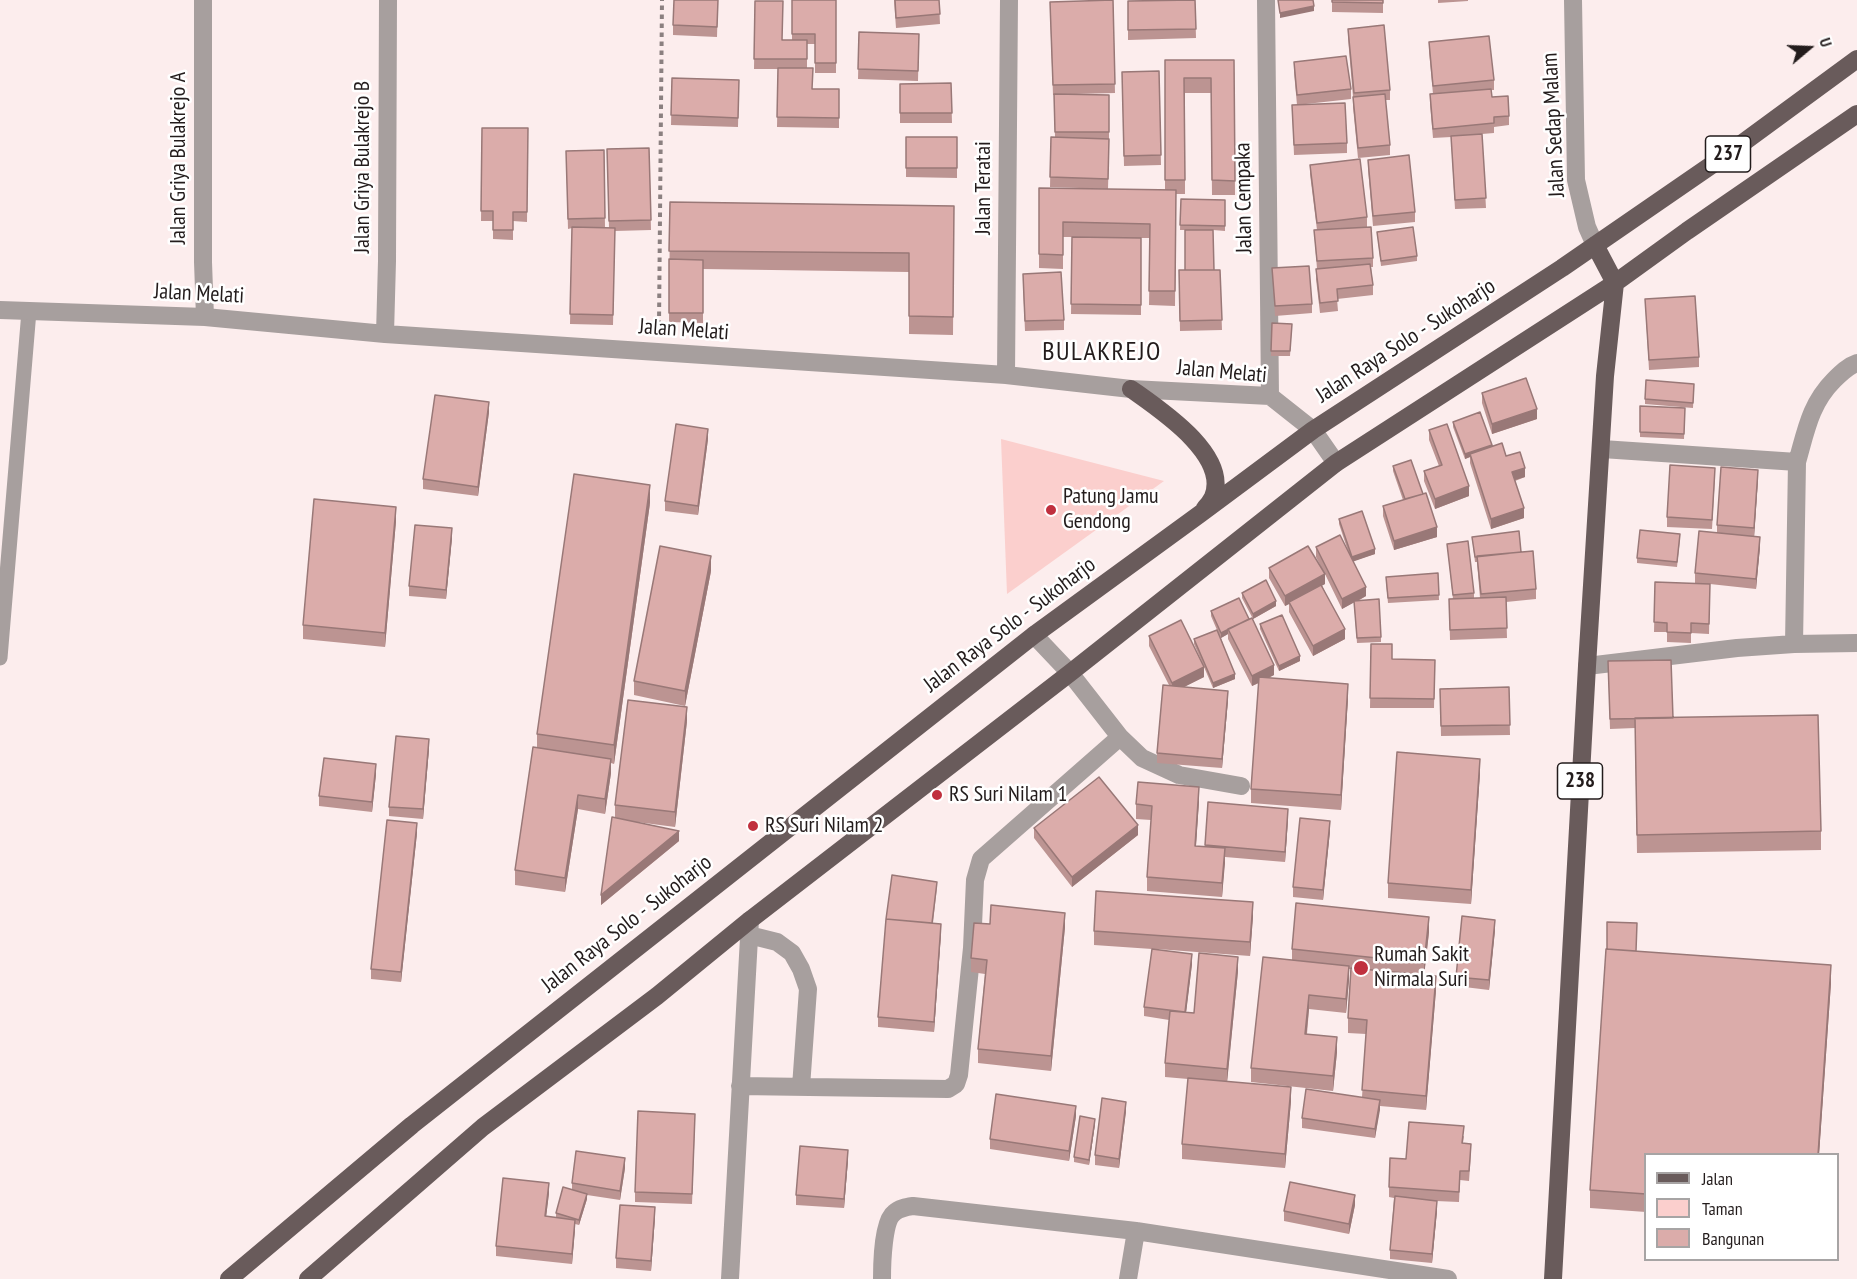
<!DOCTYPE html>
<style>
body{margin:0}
#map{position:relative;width:1857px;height:1279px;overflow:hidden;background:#fceded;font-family:"PT Sans Narrow",sans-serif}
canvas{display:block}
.legend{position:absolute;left:1644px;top:1153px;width:195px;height:108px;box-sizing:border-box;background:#fff;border:2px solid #a7a4a4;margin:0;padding:8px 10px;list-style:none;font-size:18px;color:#231c1c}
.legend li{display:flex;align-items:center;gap:12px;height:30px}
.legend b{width:30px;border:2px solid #a7a4a4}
.north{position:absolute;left:1779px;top:18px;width:60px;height:60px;-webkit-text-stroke:4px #fff;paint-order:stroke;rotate:71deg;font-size:16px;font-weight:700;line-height:24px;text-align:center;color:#231c1c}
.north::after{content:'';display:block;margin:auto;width:21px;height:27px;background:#231c1c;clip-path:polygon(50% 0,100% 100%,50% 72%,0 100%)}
</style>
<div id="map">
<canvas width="1857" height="1279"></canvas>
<ul class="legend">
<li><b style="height:8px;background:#695b5b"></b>Jalan</li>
<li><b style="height:16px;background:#fbcfcd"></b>Taman</li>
<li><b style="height:16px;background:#dbacaa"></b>Bangunan</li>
</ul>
<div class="north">U</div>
</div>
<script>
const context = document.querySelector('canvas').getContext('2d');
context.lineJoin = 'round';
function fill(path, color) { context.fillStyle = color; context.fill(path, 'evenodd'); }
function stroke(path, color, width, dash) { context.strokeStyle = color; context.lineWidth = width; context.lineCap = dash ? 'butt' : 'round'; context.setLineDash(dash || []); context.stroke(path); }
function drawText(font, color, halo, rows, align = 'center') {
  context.font = font + ' "PT Sans Narrow",sans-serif'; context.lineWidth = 5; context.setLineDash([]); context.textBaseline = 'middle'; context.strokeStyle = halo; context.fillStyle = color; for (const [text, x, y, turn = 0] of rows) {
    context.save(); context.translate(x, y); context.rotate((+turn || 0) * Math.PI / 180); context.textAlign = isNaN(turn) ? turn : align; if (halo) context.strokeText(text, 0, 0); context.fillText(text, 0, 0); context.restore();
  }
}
fill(new Path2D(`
 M1001,439L1164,481L1007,594Z`), '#fbcfcd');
stroke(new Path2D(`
 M659,325L662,0`), '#8b8080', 4, [4.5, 4.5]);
stroke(new Path2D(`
 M0,658L29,311`), '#a79f9e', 15);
stroke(new Path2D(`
 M203,0V262L205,317
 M1266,0L1270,396
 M1573,0L1576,180L1587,227L1595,245
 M0,310L205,317L385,334L1006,375L1131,389L1270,396L1313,430L1336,463
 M385,334L387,261L388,0
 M1006,375L1009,0
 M1602,449L1797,462L1794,644
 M1797,462C1806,431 1810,404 1834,380C1841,373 1848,366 1857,363
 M1034,635L1070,673L1120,737L1142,758L1179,775L1241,786
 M1587,666L1737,648L1794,644L1857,643
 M749,935L777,942L792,953L801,969L808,989L801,1087
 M740,1086L948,1089L956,1084L959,1075L972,948L975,880L981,859L1120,737
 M730,1279L750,920
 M882,1279C882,1264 883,1221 894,1213C899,1208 906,1207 913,1206L1136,1231L1448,1279
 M1128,1279L1136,1231`), '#a79f9e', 18);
stroke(new Path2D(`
 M1131,389C1159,409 1230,455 1213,497C1211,501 1208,505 1205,508
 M229,1279L412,1125L1034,635L1200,514L1313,430L1562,268L1729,153L1857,59
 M308,1279L483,1127L657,996L750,920L1070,673L1336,463L1615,283L1687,231L1857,114
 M1553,1279L1587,666L1605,376L1615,283L1595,245`), '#695b5b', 18);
fill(new Path2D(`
 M718,0L717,37L673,35V25Z
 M792,0H836V73H815V44H807V68L812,89H839V128L777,127L778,69H754L755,1L783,40H792Z
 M894,0H939L940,24L896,28Z
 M1113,0L1115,93L1076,94L1109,95V149L1108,189L1050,187L1051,137H1055L1054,95H1053L1050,11Z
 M1195,0L1196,38L1128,40V1Z
 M1332,0H1383V13L1332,12Z
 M1438,0H1468V1L1438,3Z
 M1348,29L1390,90V100H1385L1390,145V155L1358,158L1353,107V97L1348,38Z
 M859,32L919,34L918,81L858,79Z
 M1429,42L1494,80V90H1491L1492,97L1509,116V125L1494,127V133L1482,134L1486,208L1455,209L1451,137L1433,138L1430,104V94H1433L1429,51Z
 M1165,60H1234L1235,195H1212L1211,93H1185V194H1176L1175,306L1149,305L1150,238H1141V315L1071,314L1072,237H1101H1063V269L1039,268V188L1165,190Z
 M1294,62L1351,89V99L1297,105L1294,72Z
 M1159,71L1161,165L1124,166L1122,72Z
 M672,78L739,80L738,127L671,125Z
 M951,83L952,123H900V84Z
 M1292,105L1347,143V153L1294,155Z
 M482,128H528L527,222L513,221V240L493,239V221H481Z
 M906,137H957V178L906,177Z
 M649,148L651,230L615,231L613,325L570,324L572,228L568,229L566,151L604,150L605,228H609L607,149Z
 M1368,160L1415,212V222L1373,226L1368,169Z
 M1310,165L1367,217V227L1373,258V267H1371L1373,285V295L1337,299L1338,311L1320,313L1316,279L1317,269L1314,230H1317L1310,174Z
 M1181,199L1225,200V231L1213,230L1214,270H1220L1222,330L1180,331L1179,270H1185L1209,230H1180Z
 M670,202L954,206L953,335L909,334V272L703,269V323L669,322Z
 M1377,232L1417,256V261L1381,266Z
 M1272,268L1312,304V313L1275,316Z
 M1023,284L1064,320V330L1025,331Z
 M1645,299L1699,357V367L1649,370Z
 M1272,323L1292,324L1290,356H1271Z
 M1694,384L1693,408L1645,404V399Z
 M1482,393L1537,419L1492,434L1482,403Z
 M1640,406L1685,408L1684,439L1640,437Z
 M489,412L478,496L423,489V479Z
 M1453,422L1506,456L1525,477L1515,481L1524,518L1491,529L1470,463V457L1465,459L1453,427Z
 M1429,430L1469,496L1435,509L1424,481V471L1439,466L1429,440Z
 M708,439L698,515L665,511V501Z
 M1393,466L1437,537L1394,550L1383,516V506L1403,500L1393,471Z
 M1715,477L1712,529L1667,527V517Z
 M1758,479L1754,537L1760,547L1756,589L1710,584L1709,634L1691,633V643L1667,642V632H1654L1655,582L1704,584L1695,583V573L1717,533V525Z
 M650,503L614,764L611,763V773L605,814L578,809L565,892L515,885V870L537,748V734Z
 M1339,519L1375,554L1353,561L1366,596L1358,601L1381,637V642L1357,643L1354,602L1342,609L1325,574V584L1322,585L1345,639L1313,656L1289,612V604L1285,606L1269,578V568L1324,573L1316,557V547L1348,551L1339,524Z
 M396,521L385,647L303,639V625Z
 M1472,537L1521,552L1536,589V599L1506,602L1507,638L1450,640L1449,599H1453L1447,544L1474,593V598L1462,599L1480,598L1477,562H1475Z
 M452,538L446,599L409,596V586Z
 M1680,539L1677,567L1637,563V558Z
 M711,571L685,706L634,695V681Z
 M1438,573L1439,600L1388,603L1386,582Z
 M1242,593L1276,606L1253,619L1242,598Z
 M1211,611L1274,675L1268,678L1348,698L1341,810L1251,803V789L1259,683L1252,686L1228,639V634L1221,638L1235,679L1213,688L1204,667V677L1184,687L1228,700L1222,768L1157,763V753L1169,685L1149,646V636L1204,667L1194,644V639L1217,630L1211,616Z
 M1260,624L1300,661L1279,671L1260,629Z
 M1371,644L1392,659L1435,660L1434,708H1370Z
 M1608,661L1673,718L1821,831V850L1637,853L1635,728L1610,729Z
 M1509,687L1510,735L1441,736L1440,689Z
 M687,721L675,827L637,822L679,841L601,905L615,817V805Z
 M429,749L423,819L389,816V807Z
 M1480,773L1471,904L1388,898V883Z
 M376,774L372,812L319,806V796Z
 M1199,801L1196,846L1205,847L1208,802L1288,819L1285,862L1225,857L1222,897L1147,891V877L1151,820L1136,819V804Z
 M1034,828L1138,835L1072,887L1034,838Z
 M1330,831L1323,900L1293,897V887Z
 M417,833L401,982L371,979V969Z
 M937,887L933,923L941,933L934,1032L878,1027V1017Z
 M1253,916L1250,956L1157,949L1192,964L1186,1012L1194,1013L1238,971L1227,1081L1291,1101L1285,1168L1182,1159V1144L1188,1079L1165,1077V1063L1169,1020L1144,1016V1007L1152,949L1094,945V931Z
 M990,924L1065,927L1051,1071L978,1063V1049L985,974L971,972V958Z
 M1495,930L1489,990L1456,986V977Z
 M1429,932L1424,975L1436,990L1426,1110L1380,1106L1375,1138L1302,1128V1118L1362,1097L1366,1034L1348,1033V1018L1351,969H1349V980L1346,1013L1309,1009L1307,1034L1337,1052L1333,1091L1251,1082V1068L1292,960V949Z
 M1636,951L1831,983L1819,1155H1646V1212L1590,1208V1190Z
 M1126,1111L1119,1168L1095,1165V1155Z
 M1076,1116L1069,1161L990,1149V1139Z
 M695,1124L692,1204L635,1202V1192Z
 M1095,1124L1089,1165L1074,1162V1157Z
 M1464,1136L1463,1143L1471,1153L1469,1181L1460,1180L1459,1202L1436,1201L1437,1211L1432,1263L1390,1259V1250L1394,1198L1389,1197V1187L1406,1159Z
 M848,1160L844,1208L796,1205V1195Z
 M625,1168L620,1200L587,1195V1199L579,1225L575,1224L572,1264L496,1256V1246L549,1193L546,1217L556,1218V1213L572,1190V1183Z
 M1355,1205L1349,1234L1284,1221V1211Z
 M655,1217L651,1271L616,1268V1258Z`), '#bc9492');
fill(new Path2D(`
 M1314,6V11L1280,18V13Z
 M489,402V412L478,496V487Z
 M1537,409V419L1492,434V424Z
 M708,429V439L698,515V506Z
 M1492,445V450L1470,454V457L1465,459V454Z
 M1525,468V477L1512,481V472Z
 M1758,470V479L1754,538V528Z
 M650,485V503L614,764V745Z
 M1469,486V496L1435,509V499Z
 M396,507V521L385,647V633Z
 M1524,508V518L1491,529V519Z
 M1437,527V537L1394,550V541Z
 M452,528V538L446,599V590Z
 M1760,537V547L1756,589V579Z
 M1375,549V554L1352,562V557Z
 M711,556V571L685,706V691Z
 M1325,574V584L1290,604L1289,602V604L1285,606V596Z
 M1366,587V596L1342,609V599Z
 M1276,601V606L1253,619V614Z
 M1249,619L1228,629V634L1221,638V633Z
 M1345,629V639L1313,656V646Z
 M1300,656V661L1279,671V666Z
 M1274,665V675L1252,686V676Z
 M1204,667V677L1172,693V683Z
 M1235,674V679L1213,688V683Z
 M1348,684V698L1341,810V795Z
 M1228,691V700L1222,768V759Z
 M687,707V721L675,827V812Z
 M429,739V749L423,819V809Z
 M611,759V773L605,814V799Z
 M1480,759V773L1471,904V890Z
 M376,764V774L372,812V802Z
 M1199,787V801L1195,860V846Z
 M578,795V809L565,892V878Z
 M1288,809V819L1285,862V852Z
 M1330,821V831L1323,900V890Z
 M417,823V833L401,982V972Z
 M1138,825V835L1072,887V877Z
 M679,831V841L601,905V895Z
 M1225,848V863L1222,897V883Z
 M1253,902V916L1250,956V942Z
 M1065,913V927L1051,1071V1056Z
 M1429,917V932L1424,977V963Z
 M1495,920V930L1489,990V980Z
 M941,924V933L934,1032V1022Z
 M1192,954V964L1185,1022V1012Z
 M1238,957V971L1227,1083V1069Z
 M1831,965V983L1819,1155H1818Z
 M1349,966V980L1346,1013V999Z
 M1436,976V990L1426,1110V1096Z
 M1309,995V1009L1305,1048V1034Z
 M1337,1037V1052L1333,1091V1076Z
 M1291,1087V1101L1285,1168V1154Z
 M1380,1100V1110L1375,1138V1129Z
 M1126,1102V1111L1119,1168V1159Z
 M1076,1106V1116L1069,1161V1151Z
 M1095,1119V1124L1089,1165V1160Z
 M848,1150V1160L844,1208V1199Z
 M625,1158V1168L620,1200V1191Z
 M549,1183V1193L545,1226V1216Z
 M587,1194V1199L579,1225V1220Z
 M1355,1195V1205L1349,1234V1224Z
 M1437,1201V1211L1432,1263V1254Z
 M655,1207V1217L651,1271V1261Z
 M575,1220V1230L572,1264V1254Z`), '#997877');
const building = new Path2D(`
 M674,0H718L717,27L673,25Z
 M792,0H836V63H815V34H792Z
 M895,0H939L940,14L896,18Z
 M1113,0L1115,84L1053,85L1050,2Z
 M1195,0L1196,29L1128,30V1Z
 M1278,0H1313L1314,6L1280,13Z
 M1332,0H1383V3L1332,2Z
 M755,1H783L782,40H807V59H754Z
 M1384,25L1390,90L1354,93L1348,29Z
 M859,32L919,34L918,71L858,69Z
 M1489,36L1494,80L1433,86L1429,42Z
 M1346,56L1351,89L1297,95L1294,62Z
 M1165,60H1234L1235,181L1212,180L1211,78H1184L1185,180H1165Z
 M778,68H813L812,89H839V118L777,117Z
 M1159,71L1161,155L1124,156L1122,72Z
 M672,78L739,80L738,118L671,115Z
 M951,83L952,113H900V84Z
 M1491,89L1492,97L1508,96L1509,116L1494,117V123L1433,129L1430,94Z
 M1054,94L1109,95V132H1055Z
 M1385,94L1390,145L1358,148L1353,97Z
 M1345,103L1347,143L1294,145L1292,105Z
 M482,128H528L527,212H513V230H493V211H481Z
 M1482,134L1486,198L1455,200L1451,136Z
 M906,137H957V168H906Z
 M1051,137L1109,139L1108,179L1050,177Z
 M649,148L651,220L609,221L607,149Z
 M604,150L605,218L568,219L566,151Z
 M1409,155L1415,212L1373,216L1368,160Z
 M1360,159L1367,217L1317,223L1310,165Z
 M1039,188L1176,190L1175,291H1149L1150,224L1063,222V255L1039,254Z
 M1181,199L1225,200V226L1180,225Z
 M670,202L954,206L953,317L909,316V253L669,251Z
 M572,227L615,228L613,315L570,314Z
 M1371,227L1373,258L1317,261L1314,230Z
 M1413,227L1417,256L1381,261L1377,232Z
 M1185,230H1213L1214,270H1185Z
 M1072,237L1141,238V305L1071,304Z
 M669,259L703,260V313H669Z
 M1370,264L1373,285L1337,289L1338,301L1320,303L1316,269Z
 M1309,266L1312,304L1275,306L1272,268Z
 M1179,270H1220L1222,320L1180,321Z
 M1061,272L1064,320L1025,321L1023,274Z
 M1695,296L1699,357L1649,360L1645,299Z
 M1272,323L1292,324L1290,351H1271Z
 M1526,378L1537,409L1492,424L1482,393Z
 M1646,380L1694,384L1693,403L1645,399Z
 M435,395L489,402L478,487L423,479Z
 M1640,406L1685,408L1684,434L1640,432Z
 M1480,412L1492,445L1465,454L1453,422Z
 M676,424L708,429L698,506L665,501Z
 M1447,424L1469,486L1435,499L1424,471L1442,465L1429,430Z
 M1502,443L1506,456L1520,452L1525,468L1512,472L1524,508L1491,519L1470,454Z
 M1411,460L1423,494L1405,499L1393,466Z
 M1670,465L1715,468L1712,520L1667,517Z
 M1721,467L1758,470L1754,528L1717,525Z
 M574,474L650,485L614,745L537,734Z
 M1426,493L1437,527L1394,541L1383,506Z
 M314,499L396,507L385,633L303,625Z
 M1362,511L1375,549L1352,557L1339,519Z
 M415,525L452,528L446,590L409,586Z
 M1640,530L1680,534L1677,562L1637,558Z
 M1519,531L1521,552L1475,557L1472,537Z
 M1699,531L1760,537L1756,579L1695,573Z
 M1340,535L1366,587L1342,599L1316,547Z
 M1468,541L1474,593L1453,595L1447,544Z
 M660,546L711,556L685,691L634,681Z
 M1308,546L1325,574L1285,596L1269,568Z
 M1533,551L1536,589L1481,594L1477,556Z
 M1438,573L1439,595L1388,598L1386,577Z
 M1266,580L1276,601L1253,614L1242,593Z
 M1655,582L1710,584L1709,624L1691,623V633L1667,632V623L1654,622Z
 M1321,585L1345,629L1313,646L1289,602Z
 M1506,597L1507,628L1450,630L1449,599Z
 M1239,598L1249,619L1221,633L1211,611Z
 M1379,599L1381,637L1357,638L1354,601Z
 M1282,615L1300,656L1279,666L1260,624Z
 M1252,618L1274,665L1252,676L1228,629Z
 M1181,620L1204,667L1172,683L1149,636Z
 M1217,630L1235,674L1213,683L1194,639Z
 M1371,644H1392V659L1435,660L1434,699L1370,698Z
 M1671,660L1673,718L1610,719L1608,661Z
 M1259,677L1348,684L1341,795L1251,789Z
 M1163,685L1228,691L1222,759L1157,753Z
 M1509,687L1510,725L1441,726L1440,689Z
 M628,700L687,707L675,812L615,805Z
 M1818,715L1821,831L1637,835L1635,718Z
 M396,736L429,739L423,809L389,807Z
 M533,747L611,759L605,799L578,795L565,878L515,870Z
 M1397,752L1480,759L1471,890L1388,883Z
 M324,758L376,764L372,802L319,796Z
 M1099,777L1138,825L1072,877L1034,828Z
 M1138,782L1199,787L1195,846L1225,848L1222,883L1147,877L1152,806L1136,804Z
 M1208,802L1288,809L1285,852L1205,845Z
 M612,817L679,831L601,895Z
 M1300,818L1330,821L1323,890L1293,887Z
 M387,820L417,823L401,972L371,969Z
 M892,875L937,882L932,923L886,919Z
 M1096,891L1253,902L1250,942L1094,931Z
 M1296,903L1429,917L1424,963L1292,949Z
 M991,905L1065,913L1051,1056L978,1049L987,960L971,958L974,923L990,924Z
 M1462,916L1495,920L1489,980L1456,977Z
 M886,919L941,924L934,1022L878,1017Z
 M1607,922L1637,923L1636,951L1607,949Z
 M1152,949L1192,954L1185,1012L1144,1007Z
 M1606,949L1831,965L1818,1155H1646V1194L1590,1190Z
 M1199,953L1238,957L1227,1069L1165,1063L1170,1011L1194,1013Z
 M1263,957L1349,966L1346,999L1309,995L1305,1034L1337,1037L1333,1076L1251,1068Z
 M1351,968L1436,976L1426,1096L1362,1090L1367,1020L1348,1018Z
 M1188,1078L1291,1087L1285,1154L1182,1144Z
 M1306,1089L1380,1100L1375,1129L1302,1118Z
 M996,1094L1076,1106L1069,1151L990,1139Z
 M1102,1098L1126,1102L1119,1159L1095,1155Z
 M638,1111L695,1114L692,1194L635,1192Z
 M1080,1116L1095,1119L1089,1160L1074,1157Z
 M1409,1122L1464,1126L1462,1143L1471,1144L1469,1171H1460L1459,1192L1389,1187L1390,1158L1406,1159Z
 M800,1146L848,1150L844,1199L796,1195Z
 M576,1151L625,1158L620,1191L572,1183Z
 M503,1178L549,1183L545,1216L575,1220L572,1254L496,1246Z
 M1290,1182L1355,1195L1349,1224L1284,1211Z
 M563,1187L587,1194L579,1220L556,1213Z
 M1395,1196L1437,1201L1432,1254L1390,1250Z
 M620,1205L655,1207L651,1261L616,1258Z`);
fill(building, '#dbacaa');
stroke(building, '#997877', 1.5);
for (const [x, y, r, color] of [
 [1051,510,6,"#c0303e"],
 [937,795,6,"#c0303e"],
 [753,826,6,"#c0303e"],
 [1361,968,8,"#c0303e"]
]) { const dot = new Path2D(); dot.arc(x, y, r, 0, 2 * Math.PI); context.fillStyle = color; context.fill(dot); stroke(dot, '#fff', 2); }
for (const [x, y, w] of [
 [1728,154,45],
 [1580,781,45]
]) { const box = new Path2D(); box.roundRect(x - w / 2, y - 18, w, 36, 4.5); context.fillStyle = '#fff'; context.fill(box); stroke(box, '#231c1c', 1.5); }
drawText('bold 21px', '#231c1c', null, [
 ["237",1728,154],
 ["238",1580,781]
]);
drawText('22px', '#231c1c', '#fff', [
 ["Jalan Sedap Malam",1554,125,-93],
 ["Jalan Griya Bulakrejo A",179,158,-90],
 ["Jalan Griya Bulakrejo B",363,167,-90],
 ["Jalan Teratai",984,188,-90],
 ["Jalan Cempaka",1244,198,-91],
 ["Jalan Melati",199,294,3],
 ["Jalan Melati",684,330,4],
 ["Jalan Raya Solo - Sukoharjo",1406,341,-33],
 ["Jalan Melati",1222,372,5],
 ["Jalan Raya Solo - Sukoharjo",1010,625,-37],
 ["Jalan Raya Solo - Sukoharjo",627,924,-38]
]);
drawText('22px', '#231c1c', '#fff', [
 ["Patung Jamu",1063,497],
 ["Gendong",1063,522],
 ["RS Suri Nilam 1",949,795],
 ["RS Suri Nilam 2",765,826],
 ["Rumah Sakit",1374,955],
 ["Nirmala Suri",1374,980]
], 'left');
context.letterSpacing = '1.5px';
drawText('26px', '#231c1c', '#fff', [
 ["BULAKREJO",1102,353]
]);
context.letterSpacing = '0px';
</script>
